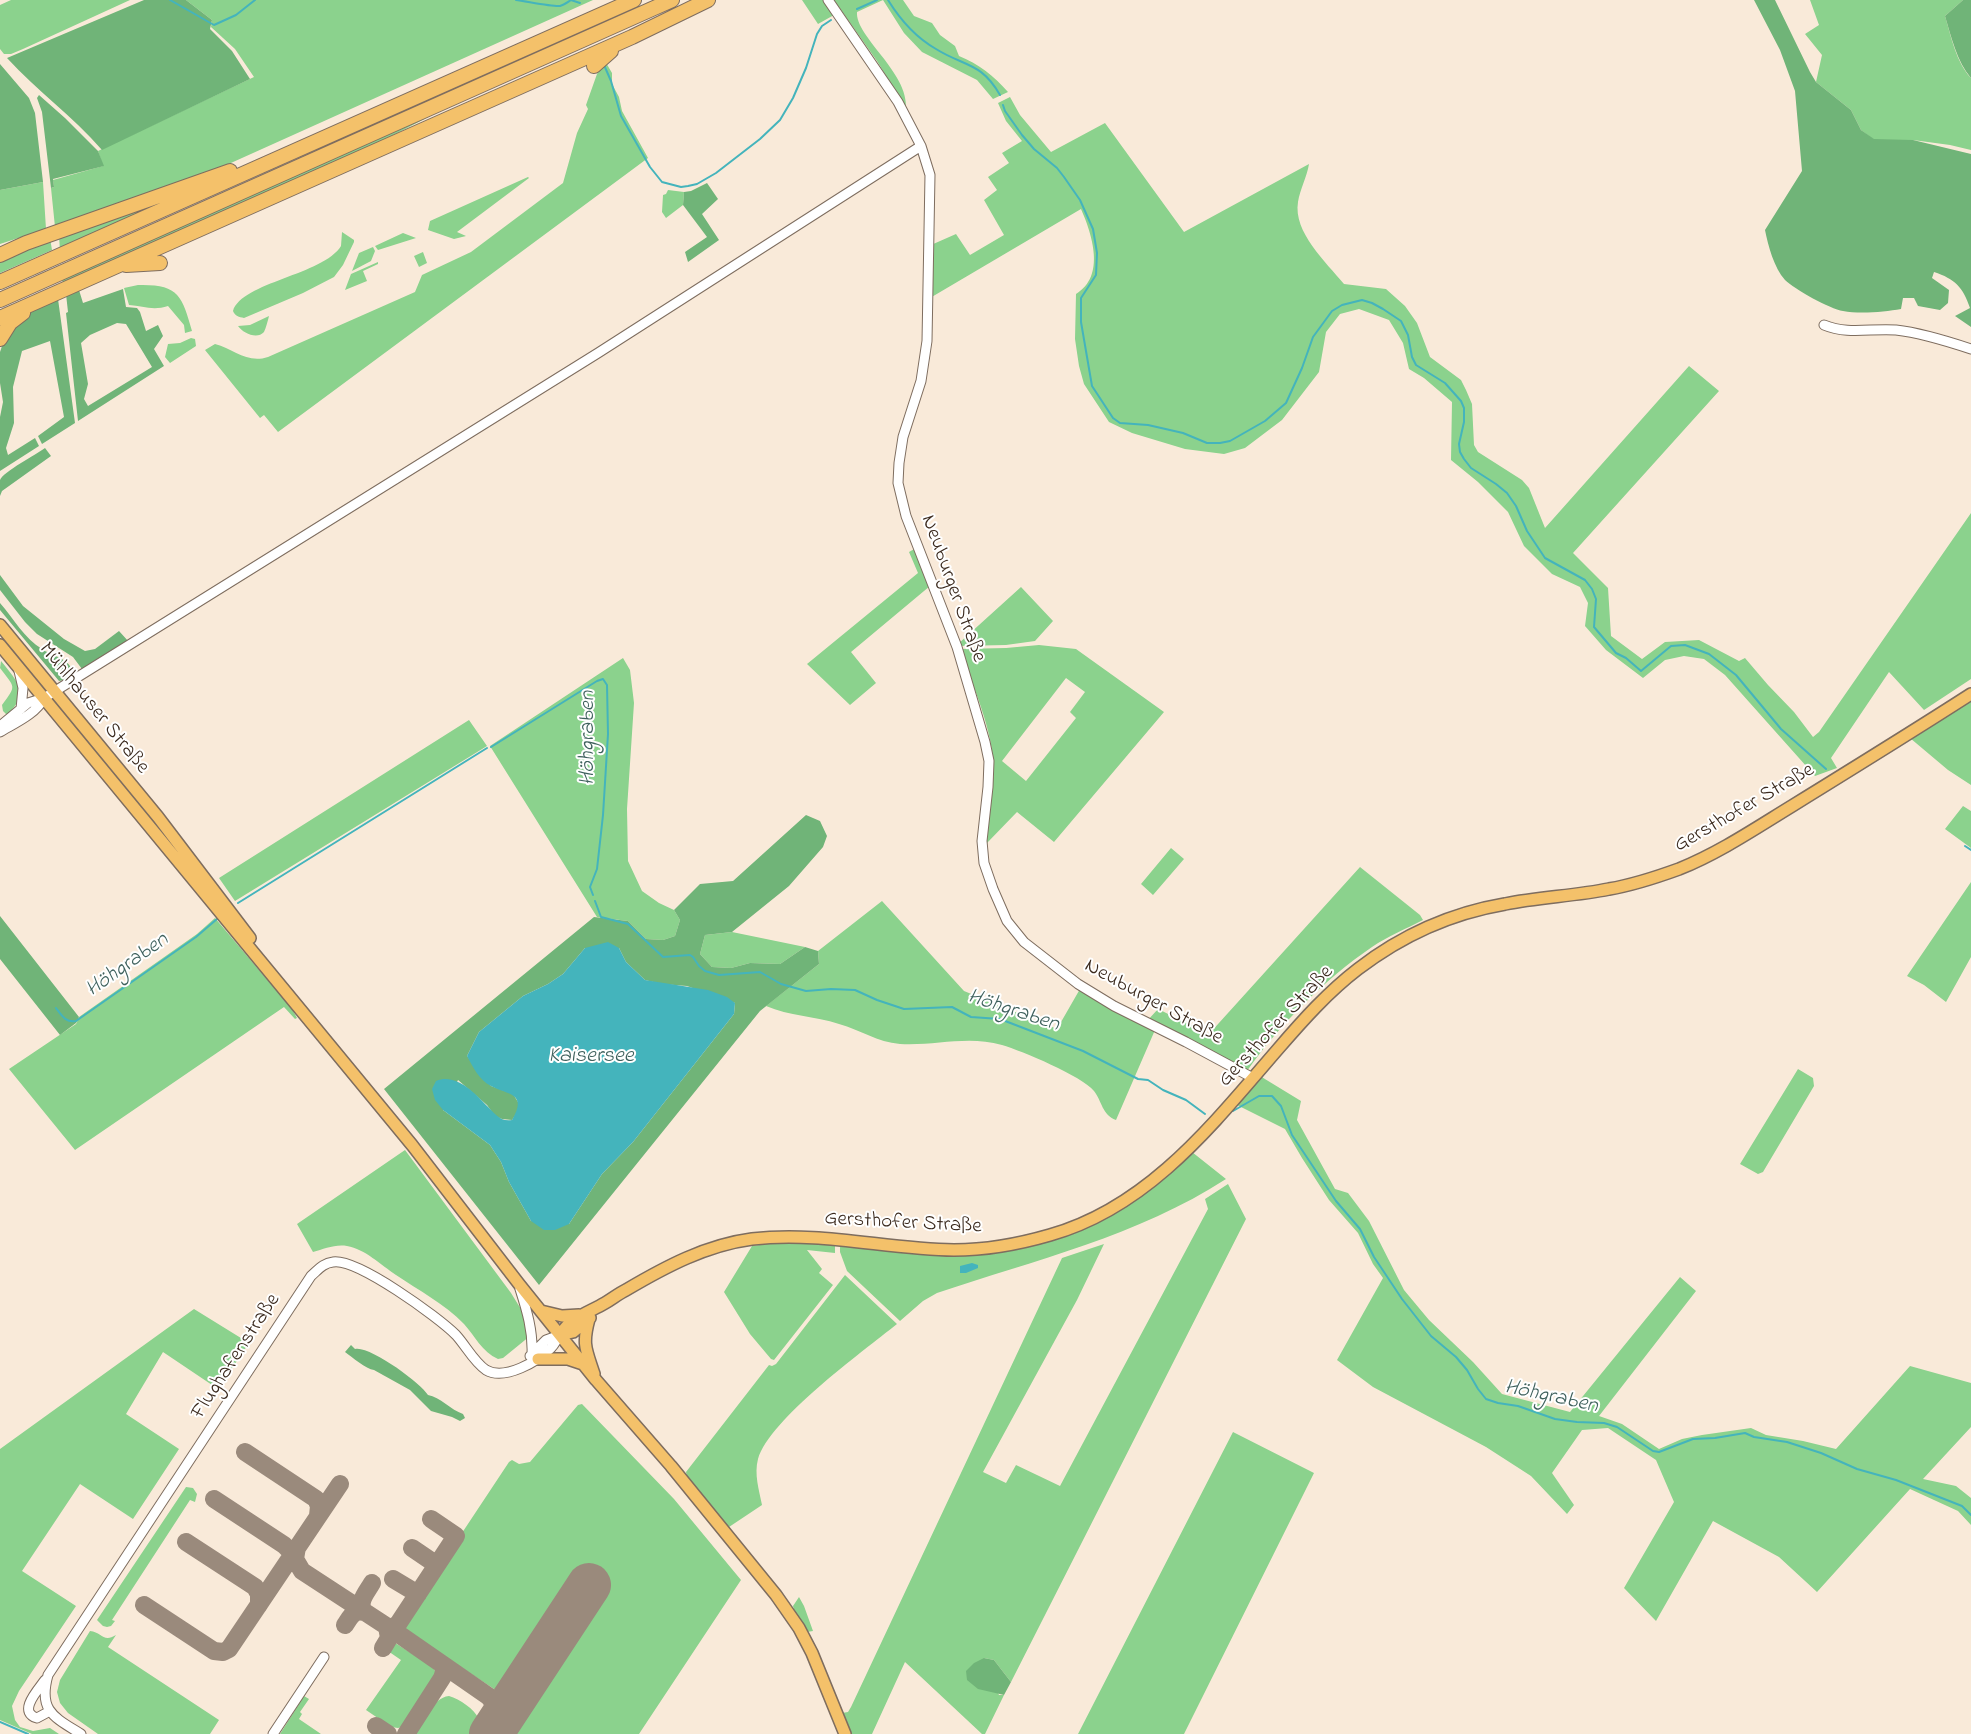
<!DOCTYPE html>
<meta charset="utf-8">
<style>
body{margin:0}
canvas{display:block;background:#f9ead9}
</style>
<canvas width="1971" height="1734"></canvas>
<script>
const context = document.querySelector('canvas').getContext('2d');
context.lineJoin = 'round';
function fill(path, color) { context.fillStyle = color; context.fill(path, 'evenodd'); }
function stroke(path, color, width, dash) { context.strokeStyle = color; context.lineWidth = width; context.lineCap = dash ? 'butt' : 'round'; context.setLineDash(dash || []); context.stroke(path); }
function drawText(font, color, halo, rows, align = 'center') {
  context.font = font + ' "Indie Flower",sans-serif'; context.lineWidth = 4; context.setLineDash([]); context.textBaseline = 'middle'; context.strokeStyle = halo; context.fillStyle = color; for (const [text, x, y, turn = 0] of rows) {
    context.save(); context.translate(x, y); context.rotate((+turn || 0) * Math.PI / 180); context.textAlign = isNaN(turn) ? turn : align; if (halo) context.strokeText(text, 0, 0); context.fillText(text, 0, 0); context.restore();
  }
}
fill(new Path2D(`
 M11,0H130L23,49L11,54H4L0,49V5Z
 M186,0H593L222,167L55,227L51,188L54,187L53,180L103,166L98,151L254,77L235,49L211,27L212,20Z
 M802,0H823L834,15L818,24Z
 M834,0H903L914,16L932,23L940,35L955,46L959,56C979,64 994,76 1008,92L993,99L977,80L922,52L904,33L883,0L857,12C855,37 909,72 906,109L877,61Z
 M1810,0H1963L1945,16C1951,36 1956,62 1971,78V150L1950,145L1913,140H1874L1861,130L1851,110L1816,82L1822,55L1805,34L1819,25Z
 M605,61L612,73V84L619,97L622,111L648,158L278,432L264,415L260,418L205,350L215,344C234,349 247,364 268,357L415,292L422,275L471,252L563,183L577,133L588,109L586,105L597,74Z
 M1010,97L1020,115L1051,152L1105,123L1184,232L1309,164C1307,177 1300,189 1298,202C1293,232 1326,262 1344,284L1386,289L1405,306L1417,323L1430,357L1461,380L1466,390L1472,404L1474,445L1478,452L1522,480L1529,488L1545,528L1689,366L1719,391L1573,553L1608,588L1611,636L1642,659L1665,642L1699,640L1739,661L1745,658L1768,685L1794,712L1813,737L1819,732L1971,513V679L1924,710L1889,672L1831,758L1837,768L1815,776L1725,675L1704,659L1684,656L1665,660L1643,678L1606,650L1585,626L1588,603L1580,587L1552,574L1524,546L1508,512L1478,482L1451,460L1452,402L1424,378L1409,369L1403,343L1389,320L1359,309L1340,314L1326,332L1319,372L1282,420L1245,448L1224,454L1185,449L1132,433L1109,422L1084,384L1079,366L1075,339L1076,294C1106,276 1092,234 1081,209L930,298L931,245L956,234L970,255L1004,235L984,200L997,190L988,177L1009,163L1002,153L1022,141L1006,121L998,103Z
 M442,110L368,148L63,284L62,278Z
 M528,177L529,178L457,232L466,236L454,239L428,230L430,221Z
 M43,182L46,229L0,244V190Z
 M668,190L684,192L683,205L666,218L662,212L663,195L666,194Z
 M156,206L60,251L59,236Z
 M342,232L354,240V242L343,265L334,277L303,293L244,318C239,317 235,316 233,311C242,282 323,275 341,246Z
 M403,233L416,238L378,250L375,246Z
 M50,238L52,250L0,273V257Z
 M373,247L375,251L371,261L352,271L359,253Z
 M423,252L427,263L419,267L414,256Z
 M378,262V264L363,271L367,281L345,290L351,274Z
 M138,285C178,284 182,295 192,331L185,333L184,325L168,306C153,311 143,306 129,305L124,288Z
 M269,316C268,320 266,328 264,332C257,340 243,333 238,326L250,325Z
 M191,338L195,339L196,346L170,363L165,357L168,344L180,343Z
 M916,548L930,586L851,652L876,683L850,705L807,664L918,573L909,552Z
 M1021,587L1053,621L1035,641L1006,645L959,646L958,644Z
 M1039,645L1076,649L1164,712L1054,842L1017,812L986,844L994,771C993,729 973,687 960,649L1006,648ZM1066,678L1085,692L1070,712L1076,718L1026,781L1002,761Z
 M623,658L630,670L634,703L627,809L628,861L642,891L659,903L674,910L680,920L675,936L663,940L646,939L628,921L597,917L490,746Z
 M1,661C18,682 30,693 7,715L3,711L2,705C17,685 15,688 0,668Z
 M1971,700V785L1948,770L1910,738Z
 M469,720L487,746L235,901L219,878Z
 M1963,806L1971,811V848L1945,829Z
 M1171,848L1184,859L1153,895L1141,884Z
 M1360,867L1420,915L1423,920C1406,929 1388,936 1372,947C1325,979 1280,1024 1247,1071L1147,1021L1158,1009L1209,1034Z
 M1971,882V957L1946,1002L1924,985L1907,976Z
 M882,901L964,991L1057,1029L1080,989L1155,1030L1116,1120C1102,1115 1102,1101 1094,1091C1082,1076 1022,1051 1002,1045C967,1035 936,1046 900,1044C877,1042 861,1030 839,1024C815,1016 789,1016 766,1006L819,964L818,951Z
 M215,918L292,1009L297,1018L295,1019L284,1007L75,1150L9,1069L76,1024L79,1017L197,934Z
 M732,932L805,947L780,964L750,963L731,968L712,967L700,954L705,935Z
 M1798,1069L1813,1078L1814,1086L1763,1172L1758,1174L1740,1164Z
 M1260,1076L1301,1101L1297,1120L1335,1189L1348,1193L1369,1221L1404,1290L1429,1320L1473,1362L1502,1394L1570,1412L1680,1277L1696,1291L1599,1416L1622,1424L1659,1449L1682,1439L1702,1435L1751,1428L1766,1435L1803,1441L1836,1449L1910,1366L1971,1383V1427L1923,1479L1956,1486L1971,1498V1525L1958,1511L1910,1489L1817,1592L1779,1557L1713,1521L1656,1621L1624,1588L1674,1502L1656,1460L1608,1428L1582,1430L1552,1473L1574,1505L1567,1514L1531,1476L1486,1447L1373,1387L1337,1360L1383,1278L1373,1264L1358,1233L1329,1200L1302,1158L1285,1129L1235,1104Z
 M405,1150L511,1293L524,1314L530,1336L503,1358L498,1359C482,1352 475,1336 464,1324C445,1304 418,1290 396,1275C381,1265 365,1249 347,1246C335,1244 324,1249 313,1252L297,1224Z
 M1192,1152L1226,1179C1138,1236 1035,1260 937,1293L923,1301L900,1321L847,1271L840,1252V1242L1009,1249L1134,1199L1171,1172Z
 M1228,1184L1246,1219L1011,1682L994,1660L984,1658L999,1695H1004L985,1734H982L905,1662L872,1734H849L842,1713L848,1712L851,1707L1062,1258L1104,1244L1077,1300L983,1472L1006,1483L1016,1465L1060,1486L1208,1209L1205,1199Z
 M796,1240L835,1242V1253L807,1250L822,1269L819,1273L833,1285L774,1360L771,1359L750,1334L724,1292L752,1246Z
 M845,1275L897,1324C862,1352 770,1419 758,1459C754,1474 759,1490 762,1505L726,1529L687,1477L686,1472L769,1365L772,1366L776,1364Z
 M194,1309L249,1343L218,1389L163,1352L126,1414L179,1449L133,1519L80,1484L22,1571L76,1606L19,1691L12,1706L15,1720L20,1727L33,1731L50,1728L59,1734H32L0,1720V1449Z
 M582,1404L674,1499L741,1580L639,1734H509L602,1593L577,1577L504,1687L499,1690L494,1689L402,1628L401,1625L509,1462L512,1460L519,1464L530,1462L578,1405Z
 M1233,1432L1314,1473L1184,1734H1078Z
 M186,1487L193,1488L197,1494L195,1502L190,1500L112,1620L115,1621L111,1626L107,1627L103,1626L97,1620Z
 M799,1597L804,1606L813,1631L807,1632L795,1613L793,1606Z
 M90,1631C102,1632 103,1643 116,1635L108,1647L219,1720L210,1734H98L68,1713L60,1703L57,1692L60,1680Z
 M392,1641L433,1667L436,1673L402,1727L398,1728L391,1727L366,1710L401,1660L385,1649Z
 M304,1696L309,1699L300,1712L302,1714L299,1719L321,1734H280Z
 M449,1696C460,1699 474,1709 479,1719L473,1734H415C423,1721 432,1698 449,1696Z`), '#8bd28d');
fill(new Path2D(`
 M144,0H186L212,20L210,29L232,51L250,79L102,150C73,116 37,91 7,58Z
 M1754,0H1775L1810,72L1816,82L1851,110L1861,130L1874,139L1913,140L1971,154V327L1955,316L1970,308C1963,287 1955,279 1934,272L1932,278L1949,290L1948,303L1940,310L1918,306L1914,298H1903L1901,309C1885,312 1859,314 1843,311C1830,309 1794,289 1785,280C1774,268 1768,245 1765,230L1802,171L1795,91L1780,50Z
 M1963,0H1971V78C1957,62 1951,36 1945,16Z
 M0,64L29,98L35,113L43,182L0,190Z
 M39,95L65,118L98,151L104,166L53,179L54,187L51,188L42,112L37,98Z
 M707,183L718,199L702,214L719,240L688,262L685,252L707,237L683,205L684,192L691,191Z
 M123,289L126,307L137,308L140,312L146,331L158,325L163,336L154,349L164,366L78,421L66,313L68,312L66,294L79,290L83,303ZM117,323L126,324L152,367L88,406L84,399L88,384L81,343L90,335Z
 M58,299L75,423L42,444L38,436L64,417L50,341L22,351L13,387L14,423L6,448L8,455L35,438L39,446L0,471V417L3,402L0,383V352L7,331L25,314Z
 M45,448L51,456L2,491L0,496C0,492 0,485 0,480C3,472 37,454 45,448Z
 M0,575L23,606L64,639L85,651L95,649L119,631L129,642L89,668L82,669L73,657L37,634L25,622L0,590Z
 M0,603C13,618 25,639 42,649C50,655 67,658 71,668C73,672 70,676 68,679L59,681L0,610Z
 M806,815L820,821L827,836L823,847L789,886L732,932L705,935L700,954L712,967L731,968L750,963L780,964L805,947L818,951L819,964L760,1011L539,1285L384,1089L594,917L628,921L646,939L663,940L675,936L680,920L674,910L700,884L733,881ZM585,948H619L626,962L645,980L662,984L687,986L735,1003L734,1014L633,1142L602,1174L569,1224L531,1221L509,1182L501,1162L490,1145L443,1110L458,1080L487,1105L495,1116L502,1119L512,1120L518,1111V1102L513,1094L491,1086L467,1056L479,1032L523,996L548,984L563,974Z
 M0,916L79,1017L76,1023L60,1035L0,959Z
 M351,1345L355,1349C369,1345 421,1383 428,1395C440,1397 451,1410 463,1414L465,1418L460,1421L452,1417L431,1411L410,1390L374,1370C366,1369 352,1357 345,1352Z
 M984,1658L994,1660L1011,1682L1004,1695L978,1689L967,1680L966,1671L974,1663Z`), '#70b478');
fill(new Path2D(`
 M608,942L619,948L626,962L645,980L708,990L727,997L735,1003L734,1014L633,1142L602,1174L569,1224L555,1230H544L531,1221L509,1182L501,1162L490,1145L443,1110L435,1100L432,1089L436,1081C455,1073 473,1091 486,1105C495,1113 499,1122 512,1120C528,1093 508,1095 491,1086C479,1080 473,1067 467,1056L479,1032L523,996L548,984L563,974L585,948Z
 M972,1263L978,1265V1268L966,1273H960V1266Z`), '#44b4bc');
stroke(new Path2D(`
 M170,0L214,25L236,15L255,0
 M516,0C525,1 553,7 560,6C564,5 568,2 571,0L580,3
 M888,0C901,21 915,37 936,49C965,67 981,62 1000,95
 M857,9L877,0
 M604,65L611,81L621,116L650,167L662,182L681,187L688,186L697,184L716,173L760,139L780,120L793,98L806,68L817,34L822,26L831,20
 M1003,105L1005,111L1022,135L1034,149L1057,168L1064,177L1080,200L1093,229L1097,253L1096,275L1081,298V322L1092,386L1113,418L1120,423L1148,425L1183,433L1207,443H1220L1230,441L1265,421L1286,403L1302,368L1313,337L1332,311L1342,305L1362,300L1372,303L1383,309L1401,321L1408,335L1412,357L1416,365L1445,383L1461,401L1464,408V422L1459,444L1460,452L1464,459L1471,468L1496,484L1507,493L1516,506L1527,531L1545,558L1585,580L1592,589L1596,599L1594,627L1616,653L1626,658L1641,671L1671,646L1685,645L1709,654L1736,675L1781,729L1826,769
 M491,747L597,681L603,679L607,685L608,734L603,815L597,869L590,887L593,895
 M1965,846L1971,850
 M595,901L601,917L628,924L663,957L690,955L693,957L699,966L705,971L719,975L760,972L781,984L806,991L831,989L855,990L877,1000L904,1009L952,1007L971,1017L1000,1019L1083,1051L1138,1079L1148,1080L1163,1090L1186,1100L1205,1114
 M238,903L487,748
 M56,1008C62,1016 66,1023 76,1021L196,937L217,919
 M1233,1111L1259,1096H1272L1281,1106L1292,1135L1336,1201L1360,1229L1374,1257L1402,1299L1431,1336L1456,1357L1467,1370L1478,1389L1486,1399L1498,1403L1518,1406L1555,1419L1577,1422L1604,1423L1617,1427L1653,1451L1659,1452L1693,1439L1715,1438L1745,1433L1754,1437L1787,1442L1821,1453L1857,1469L1896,1480L1962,1506L1971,1515
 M0,1722L28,1734`), '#44b4bc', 2);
stroke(new Path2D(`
 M245,1452L316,1499L319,1506L318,1516
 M214,1499L284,1545L290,1551L296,1564
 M186,1542L255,1587L259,1594V1605
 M297,1547L295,1559L302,1571L400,1635L488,1696C500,1709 498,1721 489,1734
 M412,1548L437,1565
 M393,1579L418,1594
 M144,1605L214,1651L223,1652L229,1649L340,1484
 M364,1612C357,1602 367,1592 372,1583
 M345,1625C350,1618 353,1609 364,1612
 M383,1648L389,1638L387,1627H393L398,1624L456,1536L431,1519
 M376,1726L388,1734
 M406,1734L442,1678L444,1672L443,1666`), '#9a8a7c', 18);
stroke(new Path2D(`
 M491,1734L589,1585`), '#9a8a7c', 44);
const minor = new Path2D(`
 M828,0L898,102L921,146L930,175L927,341L921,381L903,437L899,463L898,483L906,516L957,647L985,742L989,761L988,787L982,841L984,863L993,889L1007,921L1024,942L1078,984L1114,1006L1186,1042L1253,1078
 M1824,325C1848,335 1871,328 1896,330C1922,333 1947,341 1971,349
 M19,671L23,688L21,709
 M0,726L28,703L44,698L598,353L921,146
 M0,732C15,723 36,714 44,698
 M520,1289C527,1311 533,1331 532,1354
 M530,1356L546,1340L560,1335
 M45,1680C38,1690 17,1712 37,1718L50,1711
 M81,1734C54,1717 38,1711 48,1675L311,1276C318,1270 323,1263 333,1262C357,1258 438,1317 456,1335C466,1346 474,1362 486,1370C505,1381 538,1361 551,1348C555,1344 557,1339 560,1335
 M273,1734L324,1657`);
const major = new Path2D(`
 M0,625L158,817L250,938
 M0,645L412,1145L519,1284L596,1380L671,1466L776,1595L799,1628L812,1653L845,1734
 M541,1311L562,1316L579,1315
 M589,1319C582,1345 586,1349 594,1374
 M560,1335C571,1317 588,1313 605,1303C612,1299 618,1294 626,1290C665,1267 706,1245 752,1239C820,1231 886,1249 954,1250C987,1250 1019,1244 1050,1235C1149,1207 1213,1124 1278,1049C1303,1020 1328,992 1358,969C1401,936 1452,913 1505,904C1539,897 1575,896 1609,889C1633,885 1657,877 1679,869C1719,853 1756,828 1792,806C1852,769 1912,732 1971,694
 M560,1335L573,1332L590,1318
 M538,1359H568L583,1364`);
const highway = new Path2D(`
 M594,66L611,51
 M0,255L26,243L230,171
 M126,265L160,263
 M0,282L634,0
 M0,300L672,0
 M0,318L632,37L708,0
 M0,339L10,323L23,313`);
stroke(minor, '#7e6d5f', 11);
stroke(major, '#7e6d5f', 14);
stroke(highway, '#7e6d5f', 16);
stroke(minor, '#fff', 9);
stroke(major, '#f4c16a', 11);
stroke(highway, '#f4c16a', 14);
drawText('21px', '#3b2a1e', '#fff', [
 ["Neuburger Straße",952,589,70],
 ["Mühlhauser Straße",93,709,51],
 ["Gersthofer Straße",1745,809,-30],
 ["Neuburger Straße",1153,1003,29],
 ["Gersthofer Straße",1277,1027,-47],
 ["Gersthofer Straße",903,1224,3],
 ["Flughafenstraße",237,1357,-57]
]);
drawText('italic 22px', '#3f615d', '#fff', [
 ["Höhgraben",589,738,-90],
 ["Höhgraben",128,966,-35],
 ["Höhgraben",1013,1012,18],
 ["Kaisersee",591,1057],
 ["Höhgraben",1551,1398,12]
]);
</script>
